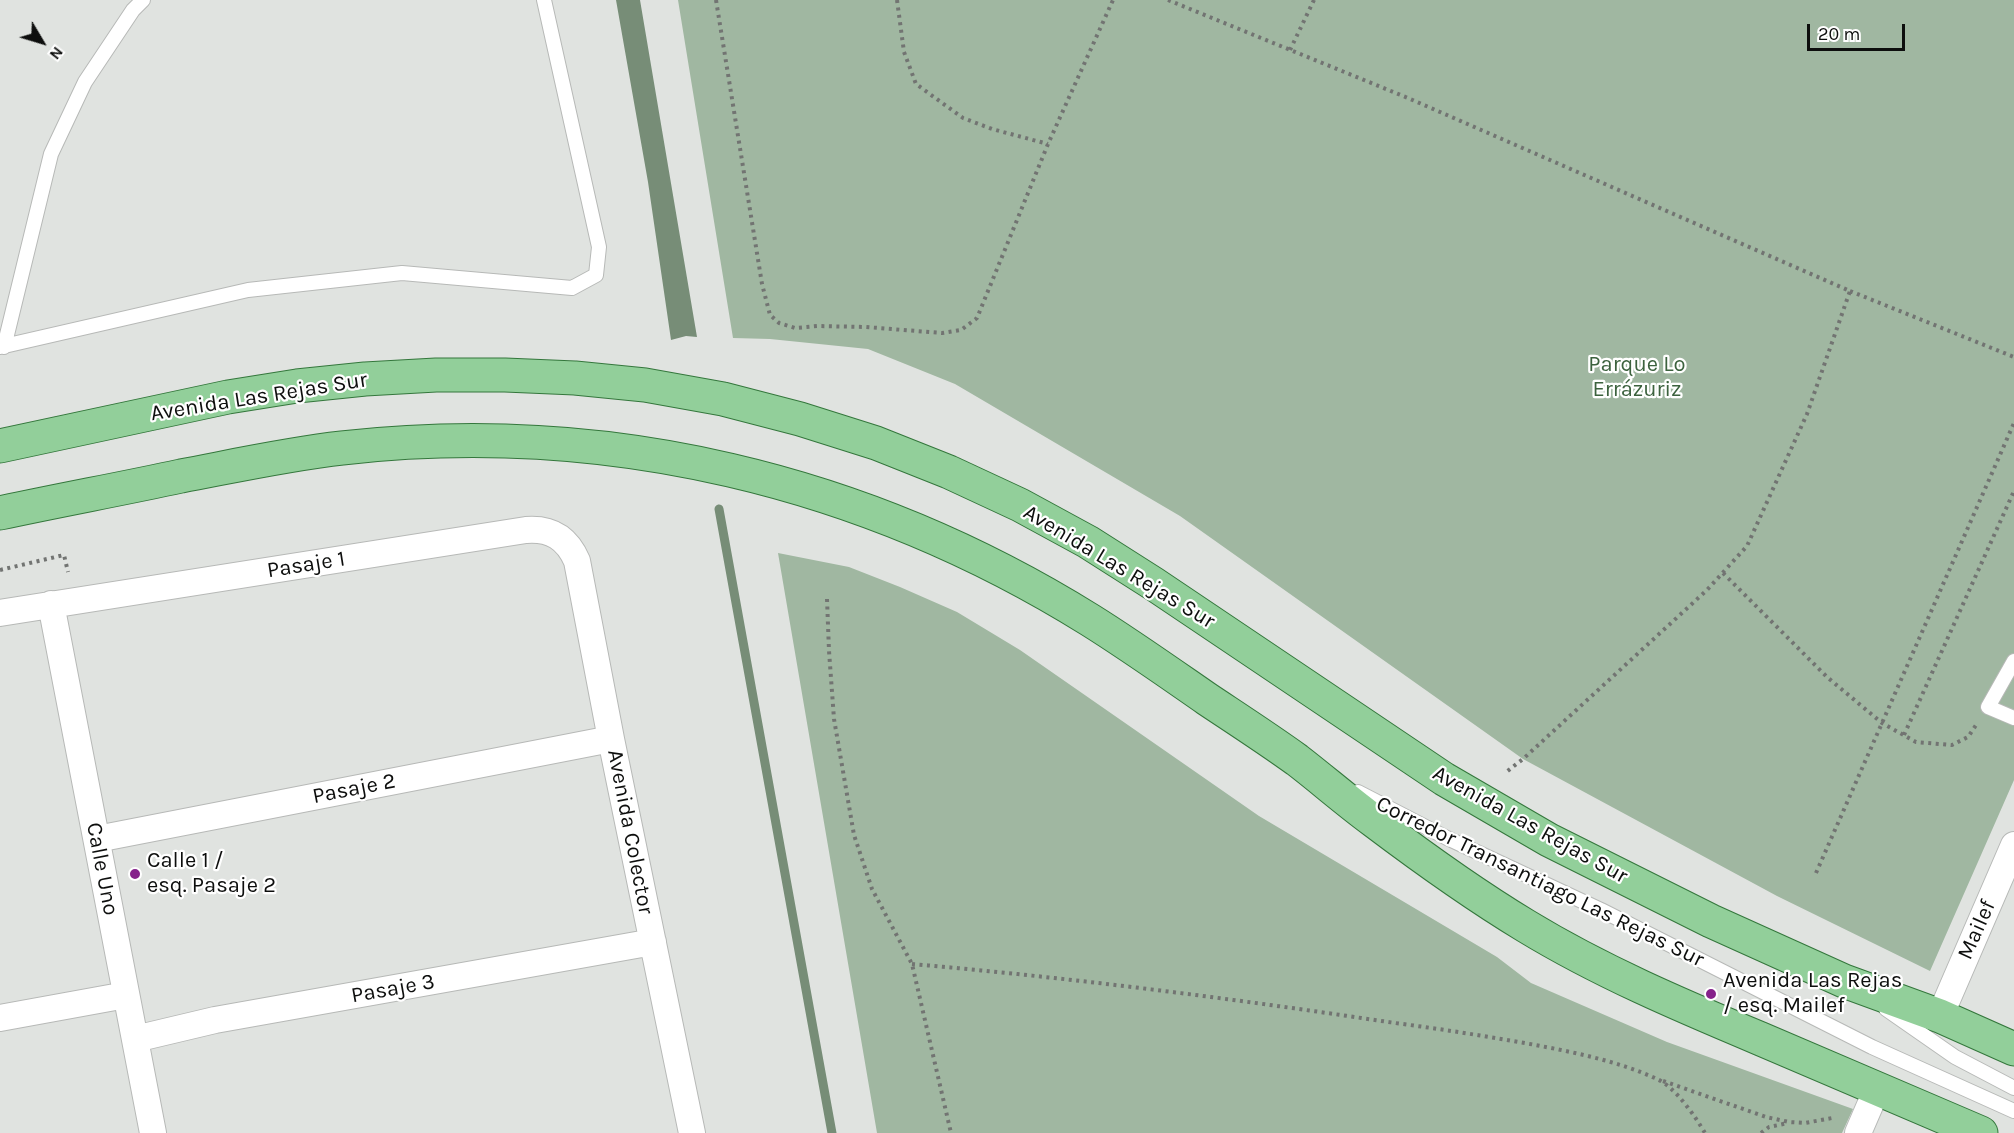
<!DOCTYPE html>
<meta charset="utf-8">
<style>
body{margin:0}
#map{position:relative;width:2014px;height:1133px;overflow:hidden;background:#e0e3e0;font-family:Karla,sans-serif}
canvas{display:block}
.north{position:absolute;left:12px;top:12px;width:60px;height:60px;-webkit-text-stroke:4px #fff;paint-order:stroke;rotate:128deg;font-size:16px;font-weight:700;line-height:24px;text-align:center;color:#0d0e0d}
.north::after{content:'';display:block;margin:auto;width:21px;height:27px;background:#0d0e0d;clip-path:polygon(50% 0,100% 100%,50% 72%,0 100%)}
.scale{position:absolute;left:1807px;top:24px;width:98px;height:27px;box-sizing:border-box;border:3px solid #0d0e0d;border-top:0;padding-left:8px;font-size:18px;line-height:21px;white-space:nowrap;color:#0d0e0d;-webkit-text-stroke:4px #fff;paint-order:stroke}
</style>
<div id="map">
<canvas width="2014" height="1133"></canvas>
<div class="north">N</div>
<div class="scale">20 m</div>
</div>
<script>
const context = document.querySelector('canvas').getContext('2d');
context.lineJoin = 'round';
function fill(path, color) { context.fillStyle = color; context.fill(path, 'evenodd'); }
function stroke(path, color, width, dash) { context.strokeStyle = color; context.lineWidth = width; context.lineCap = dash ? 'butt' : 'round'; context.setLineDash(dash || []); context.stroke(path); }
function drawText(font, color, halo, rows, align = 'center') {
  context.font = font + ' Karla,sans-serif'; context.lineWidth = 4.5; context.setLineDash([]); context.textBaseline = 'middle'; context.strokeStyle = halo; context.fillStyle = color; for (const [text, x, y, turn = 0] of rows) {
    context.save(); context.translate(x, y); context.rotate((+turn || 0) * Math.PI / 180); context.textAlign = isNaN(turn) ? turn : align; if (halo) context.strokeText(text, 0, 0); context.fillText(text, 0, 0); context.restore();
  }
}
fill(new Path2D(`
 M678,0H2014V780L1930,971L1777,896L1523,759L1180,516L955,384L868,349L770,339L733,338Z
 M778,553L849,567L900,587L957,612L1020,650L1259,816L1497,957L1531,983L1667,1042L1853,1109L1842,1133H877Z`), '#a0b7a1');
fill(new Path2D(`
 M616,0H640L697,337L686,336L671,340L648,182Z`), '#778d77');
stroke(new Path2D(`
 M719,509L832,1133`), '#778d77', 9);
const lane = new Path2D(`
 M0,347L248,290L402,273L572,288L596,275L599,247L544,0
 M4,347L51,154L85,82L133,10L143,0
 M2014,661L1988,707L2014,718
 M1358,792L1447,838L1601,910L1872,1047L2014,1111
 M1886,1009L1955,1057L2014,1088`);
const street = new Path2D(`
 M51,604L153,1133
 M0,613L526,530C551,528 567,538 577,561L611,739L692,1133
 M97,839L611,739
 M1940,1016L2014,845
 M0,1018L126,995
 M135,1039L215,1020L653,942
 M1858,1133L1877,1089`);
const primary = new Path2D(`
 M0,446L228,397L297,386L365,379L436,375H505L575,378L645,385L723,399L800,419L876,443L949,472L1020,505L1088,542L1154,584L1444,779L1549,840L1711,921L1844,981L1940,1016L2014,1049
 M0,513C60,500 121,489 181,476C234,466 288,454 342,448C606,418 865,480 1090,620C1130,645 1168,672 1207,699C1237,719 1268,739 1297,760C1323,780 1348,802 1374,821C1423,858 1473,894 1526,926C1600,971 1680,1005 1761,1039C1834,1070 1907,1102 1981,1133`);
stroke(lane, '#b7b9b7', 16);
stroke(street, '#b7b9b7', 28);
stroke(primary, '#34773c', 35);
stroke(new Path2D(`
 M716,0L762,284L770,315L779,323L795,328L818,326L866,327L942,333L961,330L977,318L1048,144L1113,0
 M897,0L904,52L916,84L963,118L992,129L1048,144
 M1168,0L1408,98L1850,291L1807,414L1747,546L1707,590L1523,759L1505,773
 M1290,50L1314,0
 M1850,291L2014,357
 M0,570L64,555L68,572
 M1723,573L1827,677L1882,723L1916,742L1952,745L1968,737L1976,725
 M827,599L829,651L834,719L854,835L872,889L912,964L951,1133
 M1904,735L2014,491
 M1816,873L2014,423
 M912,964C1074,978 1235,999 1395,1023C1441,1029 1485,1036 1530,1044C1573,1052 1618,1061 1657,1079C1675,1087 1695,1116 1705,1133
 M1663,1081L1766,1117L1789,1122L1805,1123L1832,1118
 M1761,1133L1769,1127L1788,1123`), '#727472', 4, [3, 4.5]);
stroke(lane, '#fff', 14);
stroke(street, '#fff', 26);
stroke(primary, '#92cf9a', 33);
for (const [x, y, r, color] of [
 [135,874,6,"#86228b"],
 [1711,994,6,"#86228b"]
]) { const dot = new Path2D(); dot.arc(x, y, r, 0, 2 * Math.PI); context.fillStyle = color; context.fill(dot); stroke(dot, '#fff', 2); }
drawText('22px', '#3c623e', '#fff', [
 ["Parque Lo",1637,365],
 ["Errázuriz",1637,390]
]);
drawText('22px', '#0d0e0d', '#fff', [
 ["Avenida Las Rejas Sur",259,397,-9],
 ["Pasaje 1",306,565,-9],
 ["Avenida Las Rejas Sur",1119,567,31],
 ["Pasaje 2",354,789,-11],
 ["Avenida Las Rejas Sur",1530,825,29],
 ["Avenida Colector",630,832,79],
 ["Calle Uno",102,869,79],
 ["Corredor Transantiago Las Rejas Sur",1540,882,26],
 ["Mailef",1977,930,-66],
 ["Pasaje 3",393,989,-10]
]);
drawText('22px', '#0d0e0d', '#fff', [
 ["Calle 1 /",147,861],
 ["esq. Pasaje 2",147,886],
 ["Avenida Las Rejas",1723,981],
 ["/ esq. Mailef",1723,1006]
], 'left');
</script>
